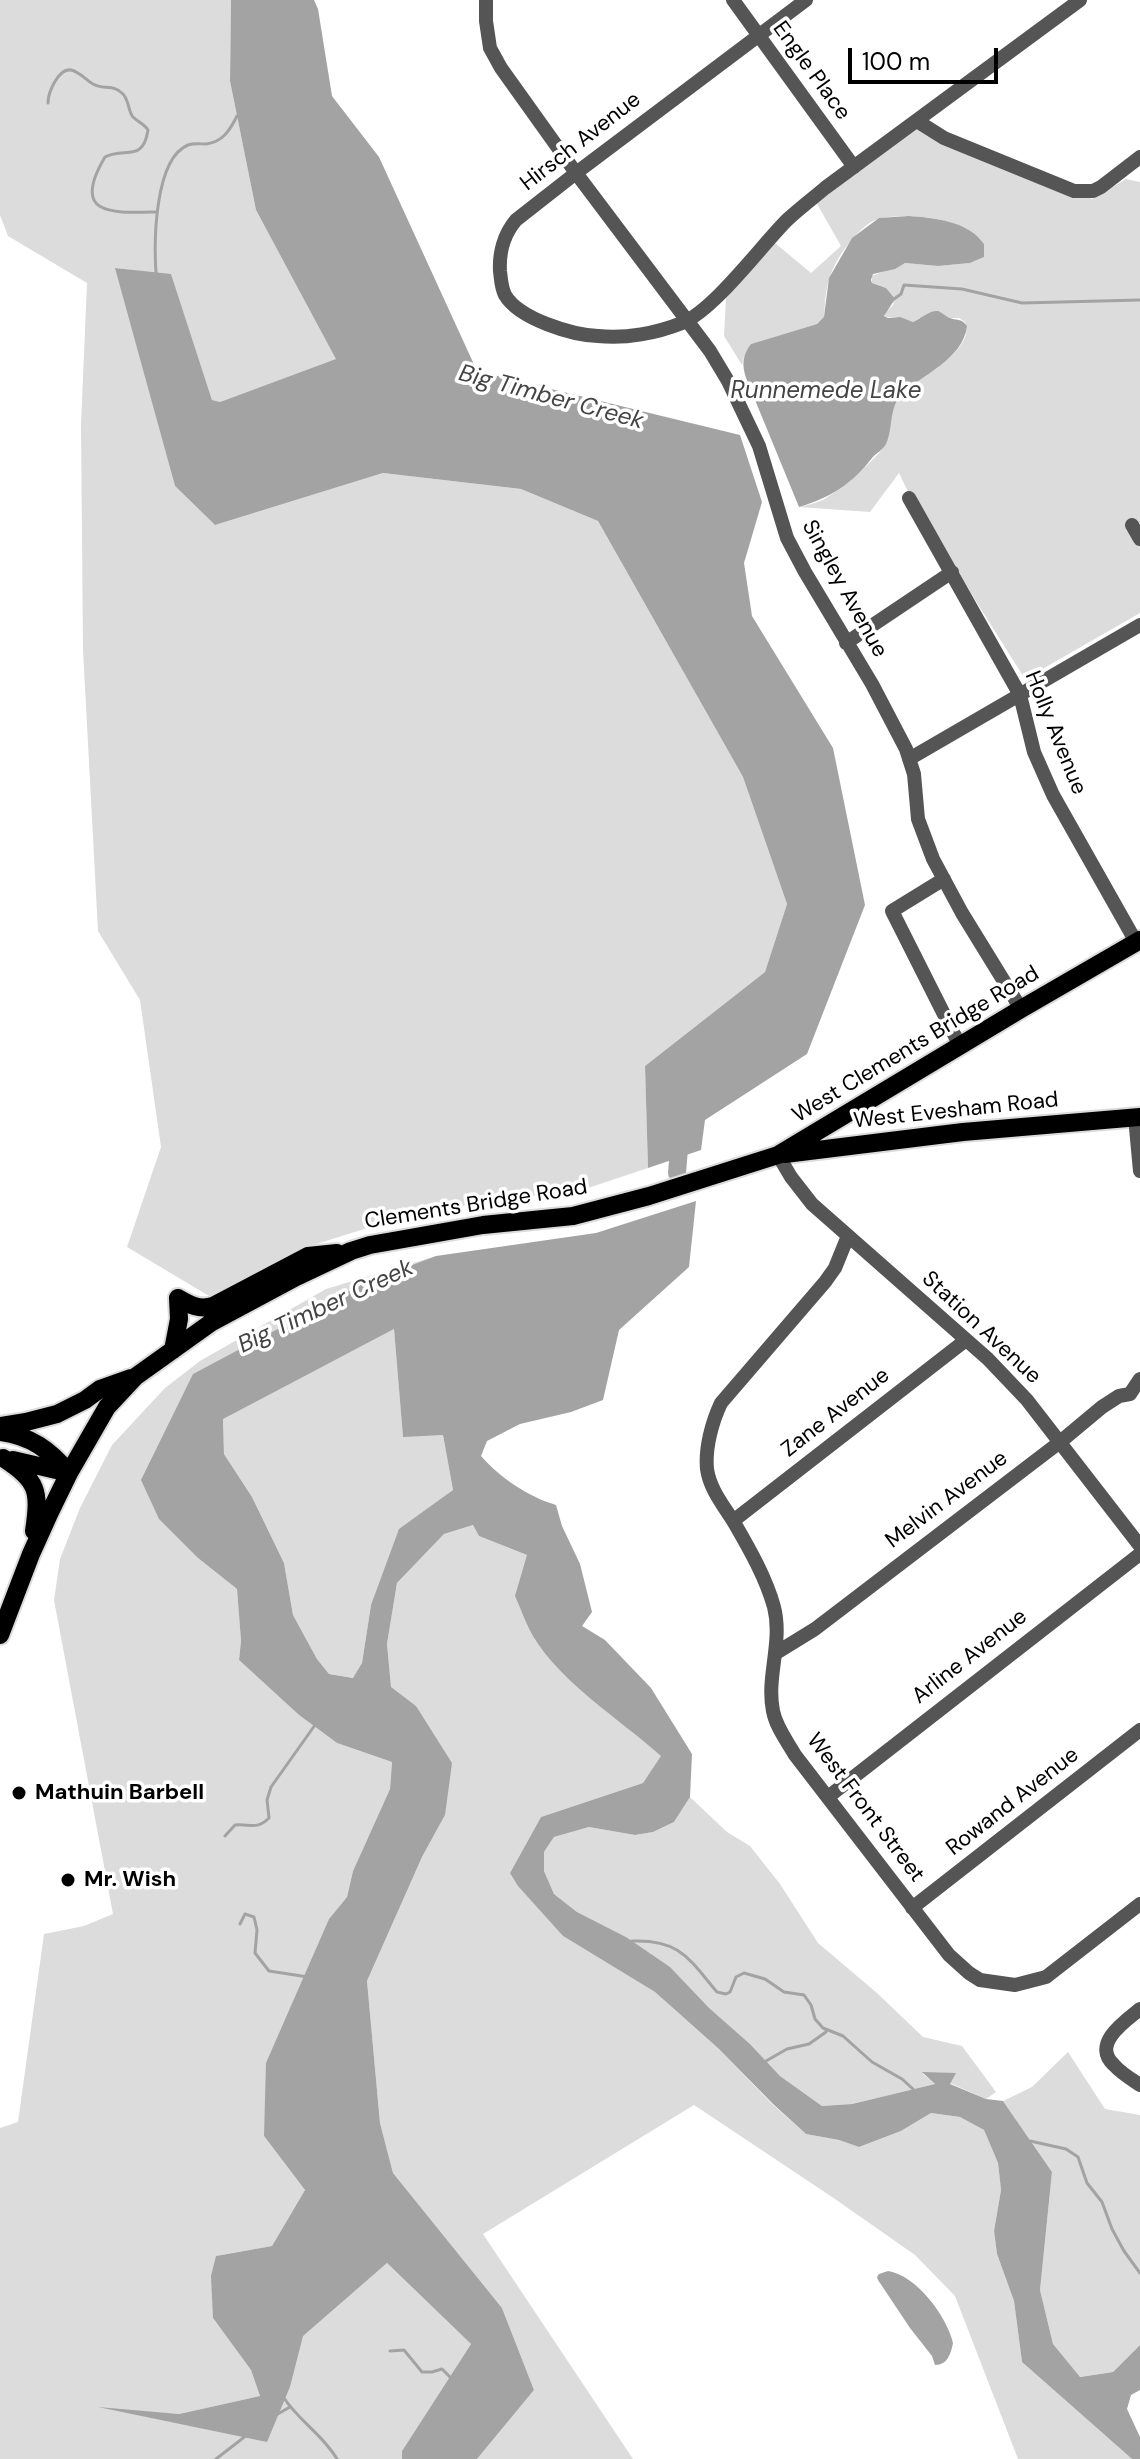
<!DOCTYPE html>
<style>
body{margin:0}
#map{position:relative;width:1140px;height:2459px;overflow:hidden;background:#fff;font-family:"DM Sans",sans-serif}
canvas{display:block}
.scale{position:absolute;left:848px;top:48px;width:150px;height:36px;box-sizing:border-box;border:4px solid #000;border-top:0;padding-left:10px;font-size:24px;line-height:28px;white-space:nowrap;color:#000;-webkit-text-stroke:6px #fff;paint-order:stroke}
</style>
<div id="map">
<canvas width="1140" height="2459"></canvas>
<div class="scale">100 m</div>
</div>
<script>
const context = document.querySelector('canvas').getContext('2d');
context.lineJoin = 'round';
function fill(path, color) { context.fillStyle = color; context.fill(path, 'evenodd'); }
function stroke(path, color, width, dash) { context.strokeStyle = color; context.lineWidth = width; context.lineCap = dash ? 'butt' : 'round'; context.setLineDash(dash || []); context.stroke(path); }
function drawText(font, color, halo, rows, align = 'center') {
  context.font = font + ' "DM Sans",sans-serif'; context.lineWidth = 7; context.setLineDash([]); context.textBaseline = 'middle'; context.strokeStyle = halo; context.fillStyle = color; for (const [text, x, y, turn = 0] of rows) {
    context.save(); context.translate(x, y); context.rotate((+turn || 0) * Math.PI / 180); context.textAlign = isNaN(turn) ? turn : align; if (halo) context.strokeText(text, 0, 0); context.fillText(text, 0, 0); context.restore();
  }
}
fill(new Path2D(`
 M0,0H231L230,81L256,210L337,359L220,402L212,400L171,275L116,268L175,486L215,525L383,473L521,489L598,521L743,777L787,904L765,972L645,1066L648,1168L585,1189L418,1212L307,1247L209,1296L127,1247L161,1147L140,1000L98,931L83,650L81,425L87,283L8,236L0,215Z
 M916,120L1092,199L1126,179L1140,182V613L1025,679L911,498L899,473L870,512L799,507C807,505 816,503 823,500C837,492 881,456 886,443C891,428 889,408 900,396C917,377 976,352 965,322L959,318H950L939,312L930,313L913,322L897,317H886L884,314L894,304L886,288L872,283V276L905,263L938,266L970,263L984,257V244C967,227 947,219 923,217C909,216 886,215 873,221C855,231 834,260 829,280C825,292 825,306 824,318L817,324L751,344L744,357L742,365L724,336L726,298L775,243L811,273L841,246L812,195Z
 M436,1256L363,1283L194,1374L198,1558L237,1589L241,1641L239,1660L299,1715L337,1743L392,1762L390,1789L353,1871L347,1897L329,1919L264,2136L305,2190L272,2246L216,2256L213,2318L251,2370L260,2396L179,2414L111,2409L267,2441L290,2387L302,2336L387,2263L471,2344L402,2451V2459H0V2128L18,2122L44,1934L84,1926L113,1914L54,1600L60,1559L80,1508L112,1445L165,1388L200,1361L326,1289Z
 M394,1329L403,1436L443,1435L453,1490L435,1504L371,1605L362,1663L354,1678L329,1674L317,1659L293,1615L284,1563L252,1497L224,1454L223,1418Z
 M473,1525L479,1536L527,1555L583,1690L662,1756L643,1783L541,1817L510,1873L563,1936L655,1992L719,2049L772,2104L806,2134L839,2140L859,2147L901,2131L931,2113L960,2117L984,2130L998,2163L1001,2190L994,2231L997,2254L1014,2301L1022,2362L1132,2459H1018L955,2296L915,2255L835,2199L694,2105L483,2234L633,2459H477L534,2390L502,2308L393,2173L380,2123L367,1981L422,1857L445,1815L416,1706L391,1688L387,1644L397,1583L444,1534Z
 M690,1797L727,1832L750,1846L780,1884L818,1943L877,1993L923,2037L962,2046L996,2092L986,2099L950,2083L955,2073L923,2074L935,2084L852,2104L822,2106L780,2076L750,2044L626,1937L577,1912L554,1894L544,1871V1852L554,1837L589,1827L635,1835L653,1832L674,1822Z
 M1068,2052L1105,2109L1140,2115V2345L1113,2372L1079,2377L1053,2344L1040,2290L1052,2172L1003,2101L1032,2087Z`), '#dcdcdc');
fill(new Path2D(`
 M231,0H314L318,9L332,96L379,157L477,371L740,435L762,502L744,563L752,616L833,748L865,905L807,1054L705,1120L701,1150L648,1168L645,1066L765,972L787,904L743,777L598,521L521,489L383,473L215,525L175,486L115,268L171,274L212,400L220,402L336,359L256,210L230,81Z
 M909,216C935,218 968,221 984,244V257L970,263L938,266L905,263L895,269L873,274L871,280L872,283L886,288L895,299L884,316L888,318L900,317L913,322C920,319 930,310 938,311C939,311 949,318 950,318C959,321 961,318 967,326C963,360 922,374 900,396C889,410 893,429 886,444C883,450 876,453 872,458C853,483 830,498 799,507L746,378C742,365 742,356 751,344L817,324L824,317L829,278L852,238L879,218Z
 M696,1201L689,1267L619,1330L603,1400L571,1412L520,1424L487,1441L481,1456C500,1478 529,1497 556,1505L562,1526L580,1564L592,1612L582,1626L605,1640L651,1688L692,1754L690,1797L674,1822L653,1832L635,1835L589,1827L554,1837L544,1852V1871L554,1894L577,1912L626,1937L670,1967L709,2008L750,2044L780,2076L822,2106L852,2104L935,2084L922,2072L956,2073L950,2084L986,2099L1003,2101L1052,2172L1040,2290L1053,2344L1080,2377L1113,2372L1140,2345V2390L1131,2395L1127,2409L1140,2437V2459H1132L1022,2362L1014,2301L997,2254L994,2231L1001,2190L998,2163L984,2130L960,2117L931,2113L901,2131L859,2147L839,2140L806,2134L773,2104L719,2049L655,1992L563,1936L518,1886L510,1873L541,1817L643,1783L661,1756C621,1720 561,1683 533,1636C526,1624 521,1609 515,1596L527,1555L479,1536L473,1525L444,1534L397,1583L387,1644L391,1687L416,1706L452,1763L445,1815L422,1857L367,1981L380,2123L393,2173L502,2308L534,2390L477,2459H402V2451L471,2344L387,2263L303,2336L290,2387L267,2442L98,2407L179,2414L260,2396L251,2370L213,2318L211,2276L216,2256L272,2246L305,2190L264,2136L266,2063L329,1919L347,1897L353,1871L390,1789L392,1762L337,1743L299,1715L239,1660L241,1641L237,1589L198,1558L159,1519L141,1480L193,1374L364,1283L436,1256L596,1233ZM394,1329L403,1437L443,1435L453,1490L399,1529L371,1605L362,1663L353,1678L329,1674L317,1659L293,1615L284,1563L252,1497L224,1454L223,1419Z
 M888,2271C916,2275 947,2316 953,2343C951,2353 948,2365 935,2365L932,2356L910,2328L878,2280L877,2277L879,2274Z`), '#a3a3a3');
stroke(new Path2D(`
 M48,103C48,93 58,68 71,70C80,72 86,80 93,84C103,90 114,84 123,94C129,100 128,111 133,117C138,122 144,124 148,130C143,163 125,147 105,157C70,216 112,213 157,212
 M156,273C154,243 154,159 188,145C194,143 200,144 206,144C223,142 230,130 237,116
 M894,299L901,294L904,285L962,289L1022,303L1140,300
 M225,1836L235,1825C249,1823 256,1831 269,1818L267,1800L271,1787L315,1725
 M240,1924L245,1914L254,1917L257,1930L255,1953L269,1971L308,1977
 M632,1941C680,1939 689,1959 717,1992L726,1994L730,1992L736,1977L744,1973L765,1979L784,1992L804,1995L811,2005L815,2019L823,2028L843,2036L872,2062L902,2079L913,2089
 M766,2061L787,2049L809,2044L826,2032
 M1030,2141L1066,2149L1078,2157L1087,2183L1102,2202L1112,2229L1124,2251L1140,2273
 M390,2351L404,2350L422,2372H432L442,2369L452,2379
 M284,2398C299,2421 323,2435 337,2459
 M276,2415L290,2407
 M216,2459L247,2435`), '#a3a3a3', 3);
stroke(new Path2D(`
 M677,1173L680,1136`), '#a3a3a3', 18);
const major = new Path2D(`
 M785,1154L963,1132L1140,1117
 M178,1298C190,1305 199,1310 213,1306L308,1256L337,1253
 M173,1350L179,1319L178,1298
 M0,1426L26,1422L57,1414L85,1400L100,1389L131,1378
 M0,1432C31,1436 50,1450 69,1473
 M3,1458C38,1481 40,1490 34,1531
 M13,1460L69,1473
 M0,1635L31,1554L50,1512L69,1473L107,1407L135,1377L212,1322L296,1277L351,1251L370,1245L483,1225L573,1216L649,1196L778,1155L1021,1009L1140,940`);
stroke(major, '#dbdbdb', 22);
stroke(new Path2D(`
 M486,0V21L490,48L501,68L576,173L710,351L728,381L759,446L787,538L805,572L872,684L906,749L914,774L918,819L933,859L962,913L1021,1009
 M733,0L854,167
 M806,0L576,173L516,220C504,234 499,253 500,271C501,279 501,287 505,295C519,319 572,335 598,336C626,339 657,333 682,323C714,310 761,246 787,220C799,209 812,199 825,188L1080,0
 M917,121L944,138L1074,191H1093L1101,187L1140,157
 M909,498L1020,695L1034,752L1053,795L1136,942
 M1132,525L1140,539
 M846,643L952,572
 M909,759L1140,625
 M944,879L892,911L960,1046
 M1135,1117L1140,1171
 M778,1155L791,1177L812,1204L988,1359L1027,1400L1140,1546
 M848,1236L835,1268L825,1282L721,1403C712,1422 705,1448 707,1469C710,1490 724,1506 735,1524C750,1550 766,1578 774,1607C783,1642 766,1677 773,1711C776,1727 787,1741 795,1755L949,1955L969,1973L980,1980L1015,1985L1046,1977L1140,1904
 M733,1521L966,1340
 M776,1653L815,1629L1060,1442L1102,1407L1119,1396L1130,1394L1140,1379
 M828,1797L1140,1554
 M912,1908L1140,1730
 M1140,2009C1125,2021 1091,2044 1114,2065C1121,2073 1131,2079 1140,2085`), '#555', 14);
stroke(major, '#000', 18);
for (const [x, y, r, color] of [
 [19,1793,8,"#000"],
 [68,1880,8,"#000"]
]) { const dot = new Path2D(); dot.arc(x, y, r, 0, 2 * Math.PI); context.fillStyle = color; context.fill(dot); stroke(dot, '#fff', 3); }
drawText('22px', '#000', '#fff', [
 ["Engle Place",811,71,54],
 ["Hirsch Avenue",581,142,-38],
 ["Singley Avenue",844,589,61],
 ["Holly Avenue",1055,733,68],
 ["West Clements Bridge Road",916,1045,-31],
 ["West Evesham Road",956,1111,-6],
 ["Clements Bridge Road",476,1205,-9],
 ["Station Avenue",981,1328,43],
 ["Zane Avenue",836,1413,-38],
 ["Melvin Avenue",947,1500,-37],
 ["Arline Avenue",970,1657,-38],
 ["Rowand Avenue",1013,1802,-38],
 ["West Front Street",865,1808,53]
]);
drawText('bold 22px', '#000', '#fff', [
 ["Mathuin Barbell",35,1793],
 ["Mr. Wish",84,1880]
], 'left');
drawText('italic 24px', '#444', '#fff', [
 ["Runnemede Lake",826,392],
 ["Big Timber Creek",551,398,15],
 ["Big Timber Creek",326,1307,-25]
]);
</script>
